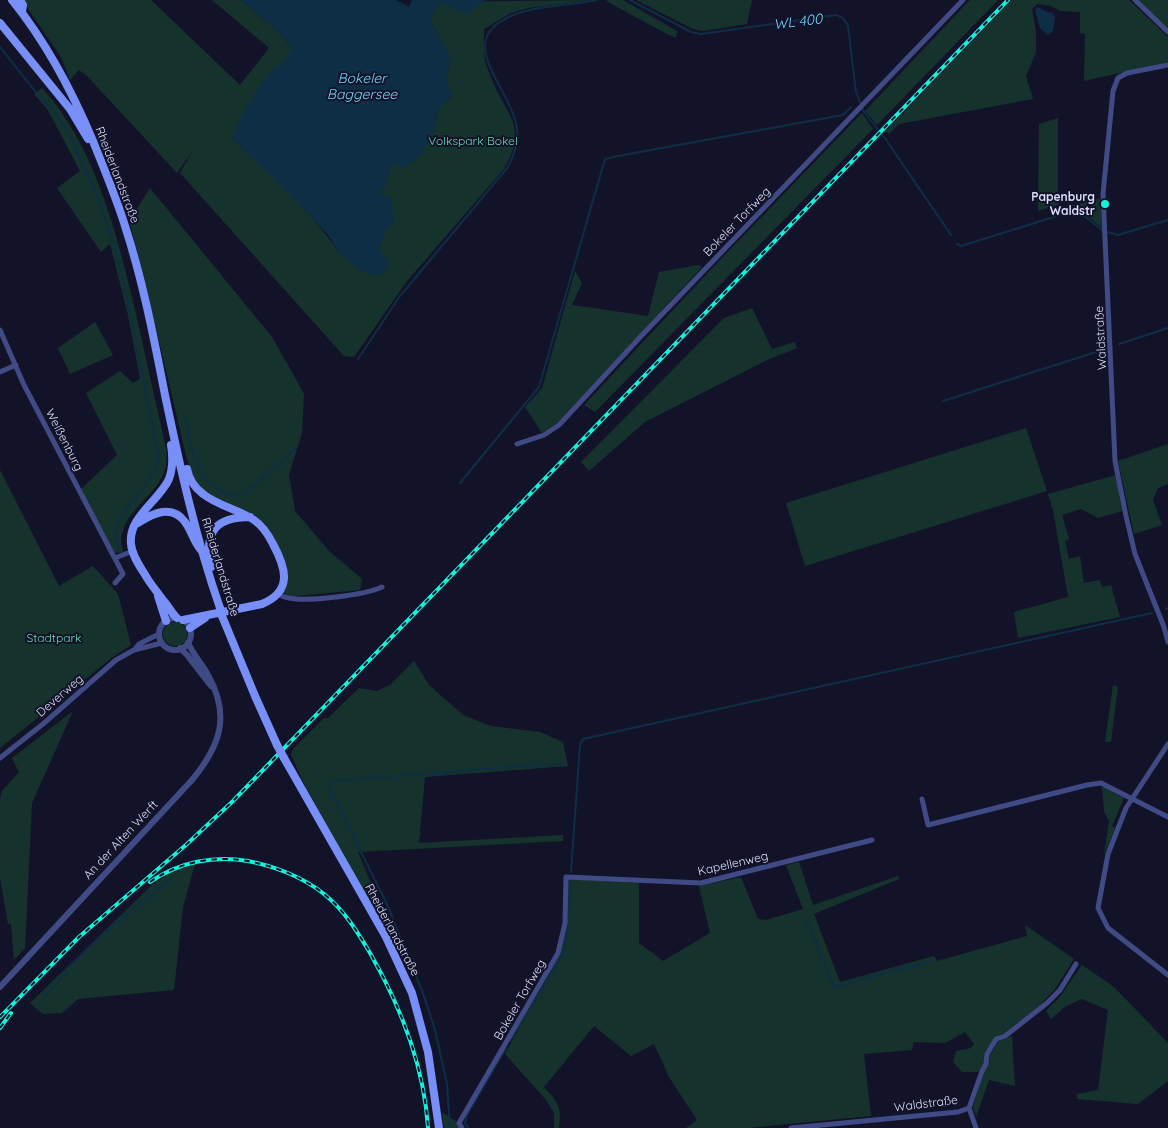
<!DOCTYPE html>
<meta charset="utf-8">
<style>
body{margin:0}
canvas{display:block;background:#121329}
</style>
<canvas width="1168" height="1128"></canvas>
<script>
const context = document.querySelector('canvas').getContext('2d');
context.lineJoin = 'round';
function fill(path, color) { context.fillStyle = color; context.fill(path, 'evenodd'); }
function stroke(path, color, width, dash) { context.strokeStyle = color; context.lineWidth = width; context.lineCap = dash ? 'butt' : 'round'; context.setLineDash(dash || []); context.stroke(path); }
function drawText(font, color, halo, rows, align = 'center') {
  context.font = font + ' Quicksand,sans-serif'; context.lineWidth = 4; context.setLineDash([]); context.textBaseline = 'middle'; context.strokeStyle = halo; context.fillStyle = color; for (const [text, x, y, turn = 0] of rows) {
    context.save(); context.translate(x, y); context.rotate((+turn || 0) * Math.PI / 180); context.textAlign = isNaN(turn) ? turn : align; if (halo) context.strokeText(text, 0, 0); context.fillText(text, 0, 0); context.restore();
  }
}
fill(new Path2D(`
 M22,0H151L240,85L269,48L212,0H241L278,31L292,48L288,59L272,71L232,138C269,174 310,209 339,253L379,250L384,233L378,193L386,183L391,162L435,125L439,107L452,96L446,79L451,59L430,20L439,2L592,0L528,8L511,13L484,29C484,39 483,50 485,60C486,66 489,72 491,78C507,117 529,126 504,169L407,281L354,357L344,356L180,173L193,150L177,173L86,75L79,70L70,80L61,57Z
 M608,0H623L677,31L676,38L667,34L606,1Z
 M636,0H752L747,24L703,31L693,29Z
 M970,0H998L877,125L865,111Z
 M1012,0H1129L1168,37V62L1084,81L1085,34L1080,33V12L1060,11L1051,6L1037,4L1032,9L1036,33V52L1026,76L1033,99L899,124L889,134L886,131Z
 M1138,0H1168V30Z
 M42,88C96,146 118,239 136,314C146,359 156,404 166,448C167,458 167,467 163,475C150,502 113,518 123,552L115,553L80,490L117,455L86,393L120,371L133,383L140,379L128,315L110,244L101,252L57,188L80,171L48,110L34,94Z
 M862,113L873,129L595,412L584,405L719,261Z
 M1058,118V205L1038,211L1039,124Z
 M150,188L272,337L293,374L304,394L302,433L289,475L295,511L329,551L362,579L360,590L295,596L287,595L283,592C290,575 288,564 279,548C275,541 271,531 266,525C249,506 220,506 202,489C192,480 190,468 186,455L142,269L129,221Z
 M1100,198L1102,228L1081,210L1071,206Z
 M698,265L702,267L557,423L542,433L525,407L542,388L575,271L582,283L572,305L648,316L659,272Z
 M752,308L772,349L795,342L797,348L767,360L645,422L589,471L581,462L724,318Z
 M95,322L113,355L70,374L58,348Z
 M1026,428L1047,491L805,566L786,503Z
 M1168,444V484L1158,488L1153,500L1162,525L1134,534L1118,461Z
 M0,470L59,586L93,566L118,594L131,645L114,656L0,748Z
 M1116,475L1122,511L1098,518L1081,509L1062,515L1069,539L1065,541L1069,559L1080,556L1084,583L1100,580L1102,587L1111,585L1120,617L1018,638L1014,612L1068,597L1053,510L1048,494Z
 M163 634a12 12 0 1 1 24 0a12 12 0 1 1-24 0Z
 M414,661L429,685L463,715L491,726L540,732L563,742L568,766L425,777L419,843L563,835V841L358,852L382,910L375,912L302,780L291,754L293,749L324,718H328L359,688L377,691L390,685Z
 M1113,685L1118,687L1111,742H1105Z
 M73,711L32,803L25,948L14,960L11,924H8L0,878V800L2,791L19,772L12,758Z
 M1102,786L1124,798L1112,826L1115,828L1104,855L1109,821L1104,812Z
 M799,862L813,905L898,876L899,879L814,914L840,982L934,956L937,961L1027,936L1025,925L1074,959L1055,989L1039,1006L1004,1033L995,1037L985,1051L984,1063L978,1072H962L953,1062L956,1051L971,1048L974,1044L965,1032L945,1043L914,1042L912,1050L864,1054L871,1116L748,1128H686L697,1120L669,1077L654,1044L631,1056L594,1026L544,1087C558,1102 562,1107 559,1128H554V1113L547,1101L505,1054L560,954L566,922L568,879L639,883V943L663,961L710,933L699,886L741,877L758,919L766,920L803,909L786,865Z
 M195,864L183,907L174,990L78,999L62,1013L43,1014L30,1003L152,885L170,873Z
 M1082,965L1114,987L1168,1043V1081L1138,1104L1077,1099V1094L1098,1090L1108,1010L1082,999L1066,1006L1051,1019L1046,1011L1059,998Z
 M1012,1036L1015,1086L989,1080L976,1117L973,1107L983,1072L989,1064L990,1054L998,1041Z
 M442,1112L457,1122L460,1128H444Z`), '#15332c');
fill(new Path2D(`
 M241,0H396L409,7L412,0H486L465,14L439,2L430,20L451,59L446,79L452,96L439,107L435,125L422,155L402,168L391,162L386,183L379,192L391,199L394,223L384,233L379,250L389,264L378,276L358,270L339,253L328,235L305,210L232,138C243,115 254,89 272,71C282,60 286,63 292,48L278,31Z
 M1038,7L1047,12L1053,13L1055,17L1053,31L1048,35L1040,28L1035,10Z`), '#0e2e46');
stroke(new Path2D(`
 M630,0L691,32L701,34L836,15C843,17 845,20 848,26L856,92L864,112L884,137L951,235
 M0,47L39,96L54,111L69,134L100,203L114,244L125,288L157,448L158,460L154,473L120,518L115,532L119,550
 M1107,232L1118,235L1168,220
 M957,244L961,246L1073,211L1080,212L1103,231
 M1119,344L1168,328
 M358,359L400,296L508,167C515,152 520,140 516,123C506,81 448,35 522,12C546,5 572,5 597,0
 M943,401L1099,351
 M185,419C192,447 192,478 221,491C229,495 235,497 243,495L297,447
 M460,483L539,387L605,159L618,156L843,115L851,107
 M1166,609L1168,608
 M571,872L580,745L583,739L1152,613
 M806,919L834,987L931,961
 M45,996L85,951L126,915L171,879
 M510,1041L565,951L570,882
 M450,1128L447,1084L435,1030L424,996L387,904L330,790L332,781L563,763
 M468,1128L465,1123L467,1115L506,1048`), '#0e2e46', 2);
stroke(new Path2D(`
 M1135,0L1168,32
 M1168,65L1127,73L1118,78L1113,91L1103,194L1115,461L1126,516L1135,554L1164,627L1168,642
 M0,330L24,385L123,574L115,583
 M0,372L16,365
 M517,444L544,435L559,425L643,334L963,0
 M115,558L133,551
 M278,594C281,595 285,598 289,598C308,602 365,595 382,587
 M134,650L162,643
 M1168,744L1126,808L1108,854L1098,908L1108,928L1168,975
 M0,758L43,724L116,660L134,650L139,644L159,634
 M922,799L928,825L1087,785L1101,783L1168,817
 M969,1108L976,1128
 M462,1128L459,1123L558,953L565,923L566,877L701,883L872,840
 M791,1128L958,1112L969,1108L982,1071L986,1064L987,1054L996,1039L1005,1036L1047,1003L1060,990L1076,964`), '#404b85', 5);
stroke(new Path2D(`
 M159 634a16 16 0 1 1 32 0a16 16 0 1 1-32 0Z
 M180,648L187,655L211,686
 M0,987L192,780C220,746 231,716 208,675C202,663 192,654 188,642`), '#404b85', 6);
stroke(new Path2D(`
 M12,0C46,42 72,91 93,141C104,169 116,197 125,226C143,281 154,339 165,395C180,467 196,539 220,608
 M20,0L23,5L22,12
 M0,23L70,109L88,139
 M171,445C173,457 173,468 169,479C159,501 128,517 131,544C132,556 141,568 147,578C152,586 158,593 163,600C169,606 171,613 177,618
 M138,523C153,513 172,504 185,522C192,531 193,541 201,550
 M211,567C204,533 214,517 250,517
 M158,596L166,621
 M222,616L255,696L277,745
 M183,620L262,604C293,591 286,568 273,544C268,534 263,526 254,520C238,509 218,506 203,494C195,488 189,479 187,469
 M190,628L205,618
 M284,758L386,937L412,993L428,1052L439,1128`), '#788ff8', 8);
const rail = new Path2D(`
 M150,882C179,862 214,855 248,861C274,866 303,877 324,894C344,910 357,931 370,953C401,1007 424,1066 428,1128
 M0,1017L79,937L187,844L233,801L1008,0
 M0,1028L11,1013`);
stroke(rail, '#13f2db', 4);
stroke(rail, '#121329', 2, [5.5]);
stroke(new Path2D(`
 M220,608L222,616
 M277,745L284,758`), '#788ff8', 8);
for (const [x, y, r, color] of [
 [1105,204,5,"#13f2db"]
]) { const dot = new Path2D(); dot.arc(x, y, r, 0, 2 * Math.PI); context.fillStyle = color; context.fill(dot); stroke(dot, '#121329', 2); }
drawText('12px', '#6bdaa8', '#121329', [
 ["Volkspark Bokel",473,141],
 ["Stadtpark",54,638]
]);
drawText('12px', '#dcdffd', '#121329', [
 ["Rheiderlandstraße",117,175,69],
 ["Bokeler Torfweg",737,222,-46],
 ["Waldstraße",1101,338,-93],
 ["Weißenburg",64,440,63],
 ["Rheiderlandstraße",220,567,73],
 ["Deverweg",60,696,-41],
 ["An der Alten Werft",121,840,-47],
 ["Kapellenweg",733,864,-13],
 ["Rheiderlandstraße",392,930,62],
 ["Bokeler Torfweg",520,1000,-60],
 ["Waldstraße",926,1104,-7]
]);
drawText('bold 12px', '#dcdffd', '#121329', [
 ["Papenburg",1095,197],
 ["Waldstr",1095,211]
], 'right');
drawText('italic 14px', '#70d4f7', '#121329', [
 ["WL 400",798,22,-7],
 ["Bokeler",362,79],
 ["Baggersee",362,95]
]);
</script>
